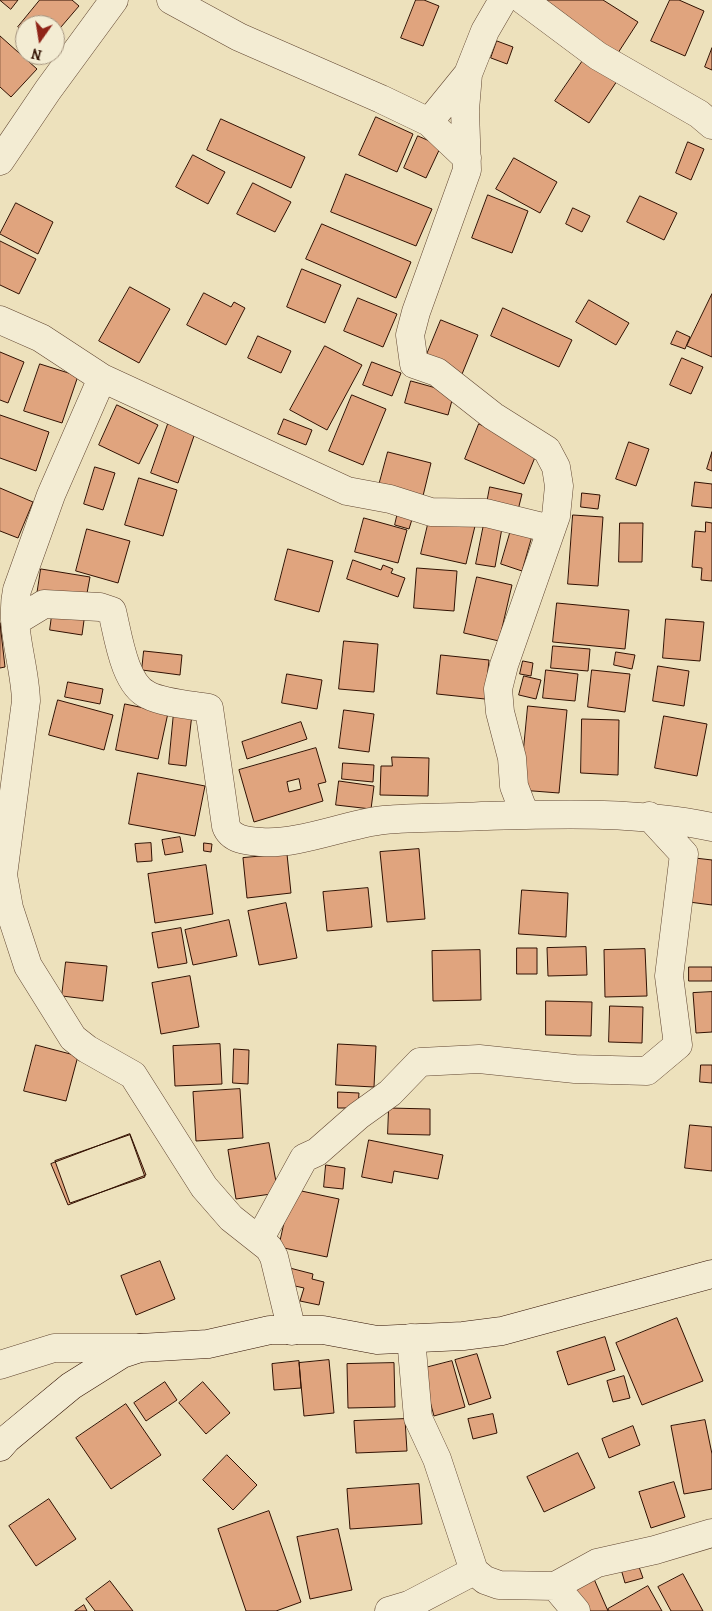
<!DOCTYPE html>
<style>
body{margin:0}
#map{position:relative;width:712px;height:1611px;overflow:hidden;background:#ede1bc;font-family:Alegreya,serif}
canvas{display:block}
.north{position:absolute;left:15px;top:15px;width:50px;height:50px;box-sizing:border-box;background:#f3ecd3;border:1px solid #a5947f;border-radius:50%;rotate:193deg;font-size:14px;font-weight:700;line-height:20px;text-align:center;color:#311102}
.north::after{content:'';display:block;margin:auto;width:18px;height:22px;background:#8f2418;clip-path:polygon(50% 0,100% 100%,50% 72%,0 100%)}
</style>
<div id="map">
<canvas width="712" height="1611"></canvas>
<div class="north">N</div>
</div>
<script>
const context = document.querySelector('canvas').getContext('2d');
context.lineJoin = 'round';
function fill(path, color) { context.fillStyle = color; context.fill(path, 'evenodd'); }
function stroke(path, color, width, dash) { context.strokeStyle = color; context.lineWidth = width; context.lineCap = dash ? 'butt' : 'round'; context.setLineDash(dash || []); context.stroke(path); }
const building = new Path2D(`
 M0,0H18L11,9Z
 M40,0H72L79,6L55,34V25H25V32L18,27Z
 M416,0H424L439,6L423,46L401,38Z
 M548,0H603L638,22L616,56L543,9Z
 M670,0H679L704,11L685,56L651,41Z
 M0,36L37,69L11,97L0,87Z
 M497,41L513,47L507,64L491,58Z
 M712,48V70L705,67Z
 M584,59L617,81L589,123L555,101Z
 M376,117L413,134L397,172L359,155Z
 M221,119L305,157L291,188L207,150Z
 M418,136L441,146L426,178L404,168Z
 M688,142L704,149L691,180L676,173Z
 M193,155L225,172L208,204L176,187Z
 M514,158L557,182L540,213L496,189Z
 M346,174L432,209L416,246L331,212Z
 M253,183L291,202L275,232L237,214Z
 M488,195L528,211L512,253L472,238Z
 M640,196L677,213L664,240L627,222Z
 M16,203L53,222L38,254L0,234Z
 M573,208L590,216L582,232L566,224Z
 M322,224L411,262L396,298L306,259Z
 M0,241L36,259L19,294L0,285Z
 M302,269L341,285L325,323L287,307Z
 M130,287L170,309L139,363L99,341Z
 M204,293L231,307L234,302L245,308L226,345L187,325Z
 M712,294V357L687,346Z
 M358,298L397,314L383,347L344,331Z
 M589,300L629,323L616,345L576,322Z
 M503,308L572,340L559,367L491,336Z
 M441,320L478,335L460,379L423,364Z
 M677,331L690,337L685,349L671,344Z
 M258,336L291,351L281,373L248,358Z
 M325,346L362,365L327,430L290,410Z
 M0,352L24,362L8,403L0,400Z
 M682,358L703,367L691,394L670,385Z
 M372,362L401,373L392,396L363,385Z
 M40,364L78,376L62,423L24,411Z
 M411,381L454,393L448,415L405,403Z
 M352,395L386,409L363,465L329,451Z
 M117,405L158,425L139,464L99,445Z
 M0,415L49,432L36,471L0,458Z
 M284,419L312,430L306,445L278,434Z
 M168,424L195,433L178,483L151,473Z
 M479,424L538,450L524,484L465,459Z
 M629,442L649,449L636,486L616,479Z
 M388,452L431,463L422,500L378,489Z
 M712,452V471L707,469Z
 M95,467L115,473L103,510L84,504Z
 M139,478L177,490L163,536L125,525Z
 M695,482L712,484V508L692,506Z
 M490,487L522,494L518,510L487,503Z
 M0,488L33,502L18,538L0,531Z
 M582,493L600,495L598,509L581,507Z
 M398,512L413,516L409,529L395,525Z
 M573,515L603,517L598,586L568,584Z
 M430,516L475,526L466,564L421,554Z
 M364,518L407,530L398,563L355,552Z
 M706,522L712,523V581L701,580L702,568L692,567L695,531L705,532Z
 M513,523L534,529L522,571L501,564Z
 M620,523H643L642,562H619Z
 M484,524L502,528L495,567L476,564Z
 M87,529L130,541L118,583L76,571Z
 M288,549L333,561L319,612L275,600Z
 M353,560L381,570L383,565L393,569L391,573L405,578L398,597L347,579Z
 M417,568L457,571L454,611L414,608Z
 M41,569L90,577L85,604L37,595Z
 M477,577L512,585L499,641L464,633Z
 M557,603L629,610L625,649L553,642Z
 M53,608L85,613L82,635L50,630Z
 M666,619L704,622L700,661L663,658Z
 M0,623L5,667L0,668Z
 M344,641L378,644L374,692L339,689Z
 M553,646L590,649L588,671L551,668Z
 M144,651L182,655L180,675L142,670Z
 M616,652L635,655L632,669L614,665Z
 M441,655L489,660L485,699L437,694Z
 M523,661L533,663L531,676L520,674Z
 M658,666L689,671L684,706L653,701Z
 M546,670L578,674L575,701L543,698Z
 M592,670L630,674L625,712L588,707Z
 M287,674L322,680L317,709L282,703Z
 M524,676L541,680L536,699L519,695Z
 M68,682L103,689L100,704L65,697Z
 M58,700L113,715L104,750L49,735Z
 M125,704L168,713L158,759L116,750Z
 M528,706L567,710L559,793L520,790Z
 M344,710L374,714L369,752L339,748Z
 M174,712L192,714L186,766L169,764Z
 M664,716L707,724L697,776L655,768Z
 M582,719L619,720L618,775L581,773Z
 M301,722L307,739L247,759L242,742Z
 M316,748L326,782L318,784L323,801L254,822L239,770ZM299,779L301,789L289,792L287,782Z
 M392,757L429,758L428,796L380,795L381,766H392Z
 M343,763L374,765L373,782L342,779Z
 M138,773L205,786L195,836L129,824Z
 M339,781L374,786L371,809L336,805Z
 M180,837L183,852L165,855L162,840Z
 M151,843L152,861L137,862L135,844Z
 M204,843L212,844L211,852L204,851Z
 M419,849L425,919L387,922L380,852Z
 M287,854L291,893L247,898L243,858Z
 M695,858L712,860V905L689,902Z
 M206,865L213,914L155,923L148,874Z
 M368,888L372,927L327,931L323,892Z
 M522,890L568,893L566,937L519,934Z
 M286,903L297,958L259,965L248,911Z
 M229,920L237,956L193,965L185,930Z
 M181,928L187,963L158,968L152,933Z
 M586,947L587,975L548,976L547,948Z
 M517,948H537V974H517Z
 M645,949L647,996L605,997L604,950Z
 M480,950L481,1000L433,1001L432,951Z
 M66,962L107,966L103,1001L62,996Z
 M689,967H712V981H689Z
 M190,976L199,1027L161,1034L152,983Z
 M712,992V1032L696,1033L693,993Z
 M546,1001L592,1002L591,1036L546,1035Z
 M610,1006L643,1007L642,1043L609,1042Z
 M220,1044L222,1084L175,1086L173,1046Z
 M338,1044L376,1046L374,1087L336,1085Z
 M36,1045L78,1056L66,1101L24,1091Z
 M234,1049L249,1050L248,1084L233,1083Z
 M701,1065H712V1083L700,1082Z
 M240,1089L243,1138L196,1141L193,1092Z
 M338,1092L359,1093L358,1108H338Z
 M389,1108L430,1109V1135L388,1134Z
 M690,1125L712,1127V1171L685,1168Z
 M130,1134L146,1175L68,1205L51,1164Z
 M130,1135L145,1177L70,1203L55,1161Z
 M369,1140L443,1155L438,1179L394,1171L392,1183L362,1177Z
 M269,1143L278,1193L236,1199L228,1150Z
 M326,1165L345,1168L343,1189L324,1187Z
 M292,1189L339,1199L327,1257L279,1247Z
 M160,1261L175,1299L136,1315L121,1276Z
 M286,1267L313,1274L312,1279L324,1282L319,1305L300,1301L304,1288L282,1283Z
 M677,1318L703,1381L642,1405L616,1343Z
 M605,1337L615,1370L568,1385L557,1352Z
 M477,1354L491,1398L469,1405L455,1360Z
 M329,1360L334,1413L304,1416L299,1363Z
 M299,1361L301,1388L274,1390L272,1364Z
 M452,1361L465,1407L434,1416L421,1369Z
 M394,1363L395,1407L348,1408L347,1364Z
 M624,1376L630,1398L613,1402L607,1381Z
 M165,1382L177,1400L146,1421L134,1403Z
 M203,1382L230,1413L206,1434L179,1403Z
 M126,1404L161,1455L111,1489L76,1438Z
 M493,1414L497,1433L473,1439L468,1419Z
 M405,1419L407,1451L356,1453L354,1421Z
 M705,1420L712,1454V1489L684,1494L671,1426Z
 M633,1426L640,1445L609,1458L602,1439Z
 M578,1453L595,1488L544,1512L527,1477Z
 M227,1455L257,1485L233,1510L203,1480Z
 M674,1482L685,1517L651,1528L639,1492Z
 M419,1484L422,1524L350,1529L347,1489Z
 M49,1499L76,1539L36,1566L9,1526Z
 M269,1511L301,1602L276,1611H246L218,1529Z
 M338,1529L352,1590L310,1599L297,1537Z
 M638,1564L643,1578L625,1583L621,1569Z
 M683,1574L703,1611H671L658,1587Z
 M594,1579L608,1611H584L574,1588Z
 M110,1581L133,1611H95L86,1599Z
 M648,1586L662,1611H609L608,1609Z
 M84,1605L87,1611H75Z`);
fill(building, '#e0a47e');
stroke(building, '#311102', 1);
const street = new Path2D(`
 M171,0L239,37L381,99L429,122L467,158
 M503,0L485,31L468,74L465,110L467,170L416,312L410,335L414,364L437,372L493,416L547,450L556,467L559,486L556,516L504,665L498,689L500,712L512,758L514,786L525,815
 M523,0L598,56L699,114L712,125
 M429,122L468,74
 M0,161L48,90L114,0
 M0,320L41,338L102,378L51,495L17,590C9,627 25,664 26,701L3,875L9,908L28,966L73,1038L87,1049L133,1075L204,1187L231,1218L269,1248L274,1257L292,1331
 M102,378L347,491L390,499L431,512L486,513L551,529
 M16,621L44,604L100,607L112,611C118,635 124,684 148,695C163,703 192,705 209,708L226,826C231,840 248,841 261,842C299,845 346,824 384,820C416,817 450,818 482,816C559,814 637,811 712,827
 M259,1240L304,1158L317,1152L358,1116L390,1093L420,1062L479,1059L575,1069L647,1071L678,1045L669,976L684,854L649,816
 M411,1338L418,1418L437,1459L474,1571L485,1580L499,1585L555,1586L597,1563L655,1550L712,1533
 M0,1365L54,1348H140
 M555,1586L576,1611
 M389,1611L409,1605L474,1571`);
const secondary = new Path2D(`
 M0,1447L7,1439L71,1386L122,1354L140,1348L208,1344L270,1330H323L377,1340L463,1336L502,1331L712,1274`);
stroke(street, '#604530', 29);
stroke(secondary, '#311102', 29);
stroke(street, '#f3ecd3', 28);
stroke(secondary, '#f3ecd3', 28);
</script>
